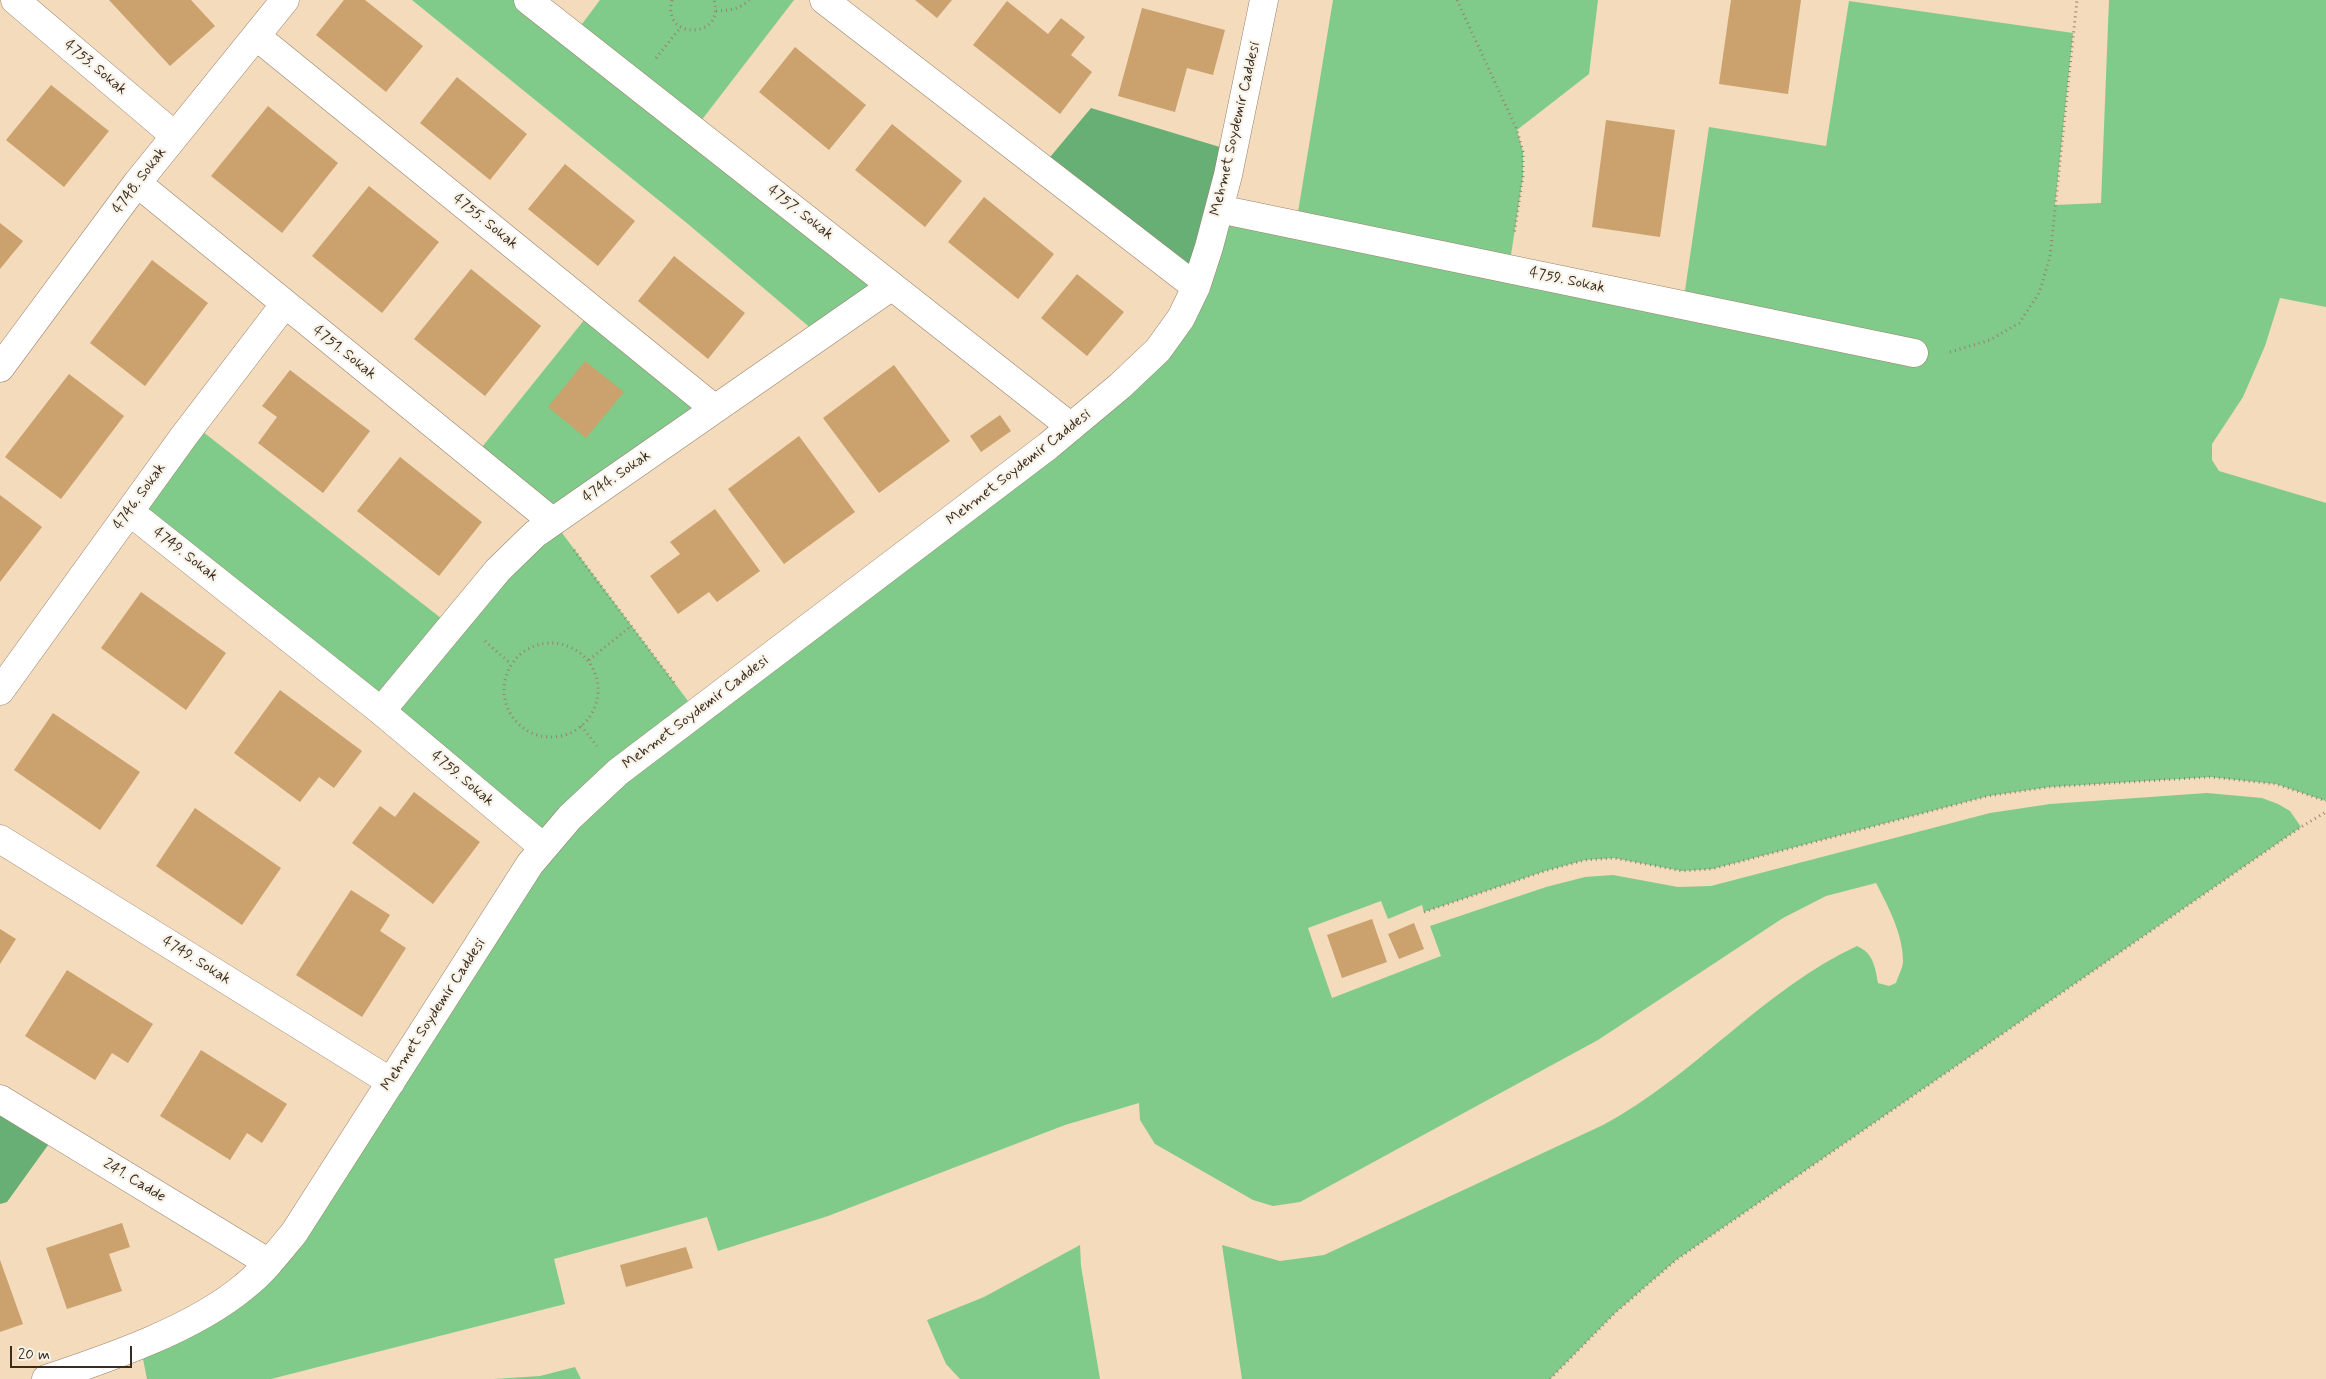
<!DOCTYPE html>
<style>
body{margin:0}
#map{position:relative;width:2326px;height:1379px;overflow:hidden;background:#f3dbbc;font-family:Mynerve,sans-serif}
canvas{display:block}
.scale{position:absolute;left:10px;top:1346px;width:122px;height:22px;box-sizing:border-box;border:2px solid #3b2a1e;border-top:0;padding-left:6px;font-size:15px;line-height:18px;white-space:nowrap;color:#3b2a1e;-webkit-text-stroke:4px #f7f3e8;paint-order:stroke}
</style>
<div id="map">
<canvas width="2326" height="1379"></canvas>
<div class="scale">20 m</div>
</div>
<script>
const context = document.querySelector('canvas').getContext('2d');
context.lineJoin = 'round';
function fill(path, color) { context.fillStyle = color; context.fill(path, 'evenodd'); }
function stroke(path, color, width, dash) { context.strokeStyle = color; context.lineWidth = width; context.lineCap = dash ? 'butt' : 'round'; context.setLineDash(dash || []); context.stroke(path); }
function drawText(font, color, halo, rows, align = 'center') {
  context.font = font + ' Mynerve,sans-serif'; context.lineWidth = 4.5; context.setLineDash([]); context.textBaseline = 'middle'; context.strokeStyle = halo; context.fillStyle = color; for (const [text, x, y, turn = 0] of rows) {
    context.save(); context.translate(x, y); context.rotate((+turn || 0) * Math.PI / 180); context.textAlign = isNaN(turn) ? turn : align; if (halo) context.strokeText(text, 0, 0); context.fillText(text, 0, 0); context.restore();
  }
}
fill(new Path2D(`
 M412,0H528L573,36L600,0H794L694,130L892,286L820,336L688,224Z
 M1333,0H1598L1589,74L1517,130L1523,152V176L1509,268L1683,304L1709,127L1826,146L1849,1L2073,33L2055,205L2101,203L2109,0H2326V307L2280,298L2265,346L2243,397L2212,444V460L2219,471L2326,503V801L2276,784L2210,777L2049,787L1988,796L1712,869L1682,871L1614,858L1585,860L1545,871L1424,912L1422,905L1388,919L1381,901L1308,928L1332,998L1441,956L1430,926L1546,887L1585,877L1613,875L1678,887L1711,886L1990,813L2050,804L2207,793L2262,798L2278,804L2290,811L2301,827L1676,1260L1615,1313L1550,1379H1242L1222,1245L1280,1261L1324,1255L1603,1125C1695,1076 1762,990 1857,946C1873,953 1875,966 1878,983L1889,986L1896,983C1898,976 1903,968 1903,961C1903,934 1888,906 1876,883L1826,896L1783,918L1598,1040L1300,1202L1273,1206L1253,1200L1155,1144L1140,1120L1139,1103L1065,1125L828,1216L718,1251L707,1217L554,1259L565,1304L271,1379H147L140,1344L245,1286L543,847L130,512L193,424L451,626L552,521L474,457L593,309L715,409L553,521L697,713L1158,350L1219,209L1296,224Z
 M1080,1245L1081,1266L1100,1379H960L946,1364L927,1320L984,1297Z
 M575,1367L581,1379H494L540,1376Z`), '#80cb89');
fill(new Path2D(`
 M1091,108L1233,151L1196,287L1041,168Z
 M0,1099L56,1134L7,1202L0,1204Z`), '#68af75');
fill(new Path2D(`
 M109,0H191L215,26L170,66Z
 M344,0H365L423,46L386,92L316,35Z
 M915,0H952L937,18Z
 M1731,0H1801L1788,94L1719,84Z
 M1007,1L1048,34L1061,18L1085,37L1071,55L1092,72L1060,114L973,45Z
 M1142,8L1225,30L1213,75L1187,68L1175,112L1118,96Z
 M795,47L866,105L829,150L759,92Z
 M457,77L527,134L490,180L420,123Z
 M51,85L109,131L64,187L6,140Z
 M268,106L338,163L282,233L211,176Z
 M1606,120L1675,130L1660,237L1592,227Z
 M892,124L962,181L925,227L855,170Z
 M565,164L635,221L598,266L528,209Z
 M369,186L439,242L382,313L312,256Z
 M984,197L1054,254L1018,299L948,242Z
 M0,223L23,241L0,269Z
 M674,256L745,313L708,359L638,301Z
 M152,260L208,303L145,386L90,343Z
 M471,269L541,326L485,396L414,339Z
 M1077,274L1124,312L1087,356L1041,318Z
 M585,361L624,392L586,438L548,407Z
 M894,365L950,441L879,493L823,418Z
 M290,370L370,431L323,493L258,443L277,417L262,406Z
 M69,374L124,416L61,499L5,457Z
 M1000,415L1011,431L981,452L970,436Z
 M799,436L855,512L784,564L728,489Z
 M400,457L482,522L439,576L357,511Z
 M0,495L42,527L0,582Z
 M715,509L760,571L717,602L709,592L678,614L650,576L680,554L670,542Z
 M141,592L226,653L186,710L101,648Z
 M280,690L362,751L334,788L319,777L300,802L234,753Z
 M53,713L140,772L100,830L14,770Z
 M414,792L480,842L433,904L352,843L380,806L395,817Z
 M195,808L281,868L242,925L156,866Z
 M351,890L390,915L380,931L406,948L362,1017L296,975Z
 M1372,919L1387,962L1342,978L1327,935Z
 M1414,923L1424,949L1399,959L1388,934Z
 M0,929L16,939L0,964Z
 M67,970L153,1024L128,1063L112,1053L95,1080L25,1036Z
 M201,1050L287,1104L262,1143L247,1133L230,1160L160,1116Z
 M122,1223L130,1247L109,1254L122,1291L67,1309L46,1248Z
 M686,1247L693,1268L626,1287L620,1265Z
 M0,1260L23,1324L0,1332Z`), '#cba16d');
const minor = new Path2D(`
 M15,0L175,136
 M528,0L1071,427
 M824,0L1196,287
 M256,36L715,409
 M137,183L552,521
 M1219,209L1914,353
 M0,368L137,183L285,0
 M130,512L381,711L543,847
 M0,691L184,436L284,305
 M381,711L498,570L535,534L892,286
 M0,839L391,1082
 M0,1099L269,1263
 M46,1379C109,1358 194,1329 245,1286C264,1271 279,1251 294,1233L530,864L570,817L618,772L1048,446L1120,386L1158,350L1181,318L1196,287L1209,247L1228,175L1264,0`);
stroke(minor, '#97826d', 29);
stroke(new Path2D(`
 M672,0C661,41 726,39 714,0
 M1457,0L1517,130L1523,152V176L1514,235
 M716,11C729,10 739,10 749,0
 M656,58L681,27
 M1950,352L1990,340L2019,323L2039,293L2050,257L2077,0
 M574,550L675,684
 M485,641L511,664
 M504 690a47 47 0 1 1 94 0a47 47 0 1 1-94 0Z
 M589,660L631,626
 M581,726L597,746
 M1424,912L1545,871L1585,860L1614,858L1682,871L1712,869L1988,796L2049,787L2210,777L2276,784L2326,801
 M1550,1379L1615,1313L1676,1260L2301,827L2326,812`), '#97826d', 3, [1, 4]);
stroke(minor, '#fff', 28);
drawText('15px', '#3b2a1e', '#f7f3e8', [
 ["4753. Sokak",95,68,40],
 ["Mehmet Soydemir Caddesi",1236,129,-77],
 ["4748. Sokak",140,181,-53],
 ["4757. Sokak",800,213,38],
 ["4755. Sokak",485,222,39],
 ["4759. Sokak",1567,281,12],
 ["4751. Sokak",344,353,39],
 ["Mehmet Soydemir Caddesi",1019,468,-38],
 ["4744. Sokak",617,477,-35],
 ["4746. Sokak",140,497,-54],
 ["4749. Sokak",185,555,38],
 ["Mehmet Soydemir Caddesi",696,713,-37],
 ["4759. Sokak",462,779,40],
 ["4749. Sokak",196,961,32],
 ["Mehmet Soydemir Caddesi",434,1015,-57],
 ["241. Cadde",134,1181,31]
]);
</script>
